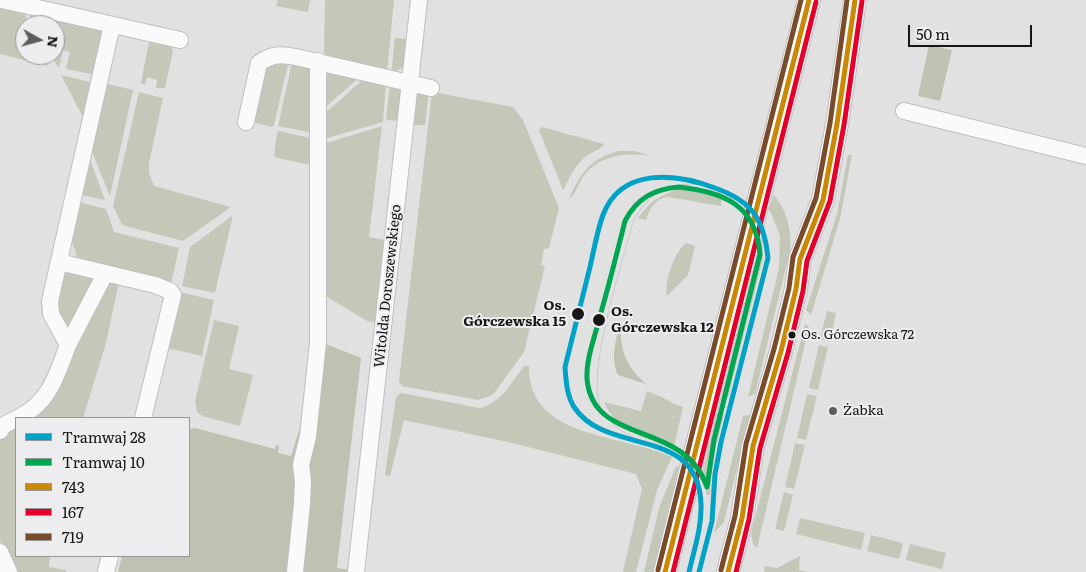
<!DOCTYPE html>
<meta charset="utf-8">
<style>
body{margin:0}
#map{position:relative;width:1086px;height:572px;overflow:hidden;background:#e1e1e2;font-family:Literata,serif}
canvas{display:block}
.legend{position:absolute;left:15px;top:417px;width:175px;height:140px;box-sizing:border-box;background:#ededf0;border:1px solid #979799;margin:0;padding:6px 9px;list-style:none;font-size:15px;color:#161617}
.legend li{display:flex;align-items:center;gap:10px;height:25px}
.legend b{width:25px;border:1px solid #979799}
.north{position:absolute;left:15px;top:15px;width:50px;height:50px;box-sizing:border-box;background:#ededf0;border:1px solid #979799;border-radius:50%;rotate:97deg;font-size:14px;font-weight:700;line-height:20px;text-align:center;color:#161617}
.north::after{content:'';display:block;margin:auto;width:18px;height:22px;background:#5d5d5e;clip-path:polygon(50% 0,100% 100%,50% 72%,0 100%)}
.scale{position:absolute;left:908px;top:25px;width:124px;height:22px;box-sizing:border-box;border:2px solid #161617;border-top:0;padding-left:6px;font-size:15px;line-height:18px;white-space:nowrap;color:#161617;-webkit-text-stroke:4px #ededf0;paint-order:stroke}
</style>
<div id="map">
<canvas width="1086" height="572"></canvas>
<ul class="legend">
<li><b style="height:6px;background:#01a2c5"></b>Tramwaj 28</li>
<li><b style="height:6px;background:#00a651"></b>Tramwaj 10</li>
<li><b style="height:6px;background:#ca8905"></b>743</li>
<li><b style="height:6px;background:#e4002b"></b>167</li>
<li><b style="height:6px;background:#7a4b2a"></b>719</li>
</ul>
<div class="north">N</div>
<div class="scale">50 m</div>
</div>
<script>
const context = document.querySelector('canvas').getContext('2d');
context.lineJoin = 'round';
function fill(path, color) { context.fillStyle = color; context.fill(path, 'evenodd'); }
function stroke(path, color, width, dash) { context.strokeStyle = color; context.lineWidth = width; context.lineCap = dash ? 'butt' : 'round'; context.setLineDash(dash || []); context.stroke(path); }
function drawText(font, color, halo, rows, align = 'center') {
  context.font = font + ' Literata,serif'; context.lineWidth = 4; context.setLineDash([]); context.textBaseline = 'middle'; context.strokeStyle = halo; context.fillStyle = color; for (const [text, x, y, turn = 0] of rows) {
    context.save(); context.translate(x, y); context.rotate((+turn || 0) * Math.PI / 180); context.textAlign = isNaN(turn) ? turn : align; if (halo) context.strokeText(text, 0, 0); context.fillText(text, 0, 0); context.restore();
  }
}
fill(new Path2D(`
 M278,0H310L308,12L276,6Z
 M325,0H394L387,72L331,58L324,53Z
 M0,3L23,10L29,25H25V55H43L48,66L0,54Z
 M26,8L96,27L103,32L95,75L66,69L70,52L63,50L59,68L50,55H55V25H35Z
 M150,37L171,46L173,51L165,88H156L157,80L147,77L145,85L141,83Z
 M395,38L406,39L404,67L391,74Z
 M289,60L274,125L272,127L252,122L266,66Z
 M292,62L310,67L313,133L278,126Z
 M331,70L361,76L322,110L324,77Z
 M61,75L94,83L86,123Z
 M366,77L386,83L383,122L324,139L323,115Z
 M104,83L133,90L110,196L90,147Z
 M390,83L402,85L398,121L386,120Z
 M417,89L429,90L425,125H414Z
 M139,92L163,98L149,163V173L154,186L231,207L183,241L122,225L113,206Z
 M432,92L513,107L523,120L559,208L549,248L544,249L541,265L545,266L524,352L495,392L490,396L478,400L402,386L399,381Z
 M382,126L369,237L384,240L375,322L367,321L321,293L326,143Z
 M542,127L604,144C602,149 594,151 588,155C575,164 570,177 563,190L539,130Z
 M279,131L314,139V166L274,157L277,132Z
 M619,151H634L652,156C626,152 596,155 581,180C578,186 574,196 569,199C580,173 591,158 619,151Z
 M88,154L105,200L81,195Z
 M848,155H852L840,219L811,315L806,310L837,214Z
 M695,187L722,193L721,206L668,197C655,199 650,208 646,220L638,218C653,197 670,189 695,187Z
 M774,195C787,211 792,230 790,251L755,394L748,397L779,268L780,236L769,208Z
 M78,202L106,209L114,232L179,248L171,284L78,259L70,236Z
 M233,215L215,293L182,286L190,247Z
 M762,238L763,258L728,398L722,396Z
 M686,243L695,246L688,275L667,296C664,282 674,252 686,243Z
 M64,267L100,276L69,336C51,304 56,301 64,267Z
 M108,279L119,282L106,343L83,418H26Z
 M179,292L214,300L202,356L167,348Z
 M827,311L836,313L830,341L820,339Z
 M214,320L239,326L229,369L253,375L240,426L202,416L197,412L195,401Z
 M805,324L809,327L757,548L753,544L751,533Z
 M819,345L828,347L818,390L809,388Z
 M524,366H529C528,440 624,434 672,457L657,490L636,572H623L642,489L636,474L508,442L404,420L390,476L385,475L396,397L401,393L480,408C501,403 511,383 524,366Z
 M647,391C661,395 669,403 683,407L674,447C644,439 617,432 604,402L641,411Z
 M807,394L817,396L806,440L797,438Z
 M717,413L724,415L712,462L710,495H707L702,477Z
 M750,415L724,522L714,533L743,416Z
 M16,424V556H50L49,567L66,570V572H15L0,540V439L5,429Z
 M795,443L805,445L794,489L785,487Z
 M676,466L679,467L653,572H644L659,508Z
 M784,492L793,495L784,531L775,529Z
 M800,518L865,533L861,550L796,534Z
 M871,535L903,543L899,559L867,551Z
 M910,544L946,553L942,569L906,560Z
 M800,556L799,570L808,572H764L765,566L777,568Z`), '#c4c8b9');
fill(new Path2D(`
 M929,45L952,50L940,101L918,96Z
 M620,324C621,352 625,365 646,384L618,375C610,357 616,341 620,324Z
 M326,344L361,358L337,568L365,572H118L122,556H189V429L195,428L275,449L276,445L279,446L278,453L291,456Z`), '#bec2b1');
const minor = new Path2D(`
 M2,0L180,40
 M904,111L1086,156
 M246,122L259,63C272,54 281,54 296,57L431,88
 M59,262L155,285L170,291L173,295L143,418
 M68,345L105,274
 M18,418C50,402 56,376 68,345L51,314L50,301L112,25
 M0,431L4,425L16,419
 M0,552L9,572
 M106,572L110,556
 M295,572L302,504L303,481L301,465L308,436L318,343V61
 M356,572L419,0`);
const secondary = new Path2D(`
 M665,572L809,0
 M728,572L742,518L753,446L781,351L796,289L800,259L823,200L837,124L855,0`);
stroke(minor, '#bfbfc0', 18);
stroke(secondary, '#bfbfc0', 24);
stroke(minor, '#fafafb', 16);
stroke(secondary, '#fafafb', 22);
stroke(new Path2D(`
 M641,441C625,434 609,424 601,408C585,374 623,261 633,222C648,191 673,181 706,185`), '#cacacb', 1);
stroke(new Path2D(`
 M665,572L809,0
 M728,572L742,518L753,446L781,351L796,289L800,259L823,200L837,124L855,0`), '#ca8905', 5);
stroke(new Path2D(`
 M673,572L816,2
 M736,572L749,519L760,448L788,353L803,291L807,261L830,201L844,125L862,1`), '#e4002b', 5);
stroke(new Path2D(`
 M658,570L801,0
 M721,570L735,516L746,444L774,349L789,288L793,257L816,198L830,123L847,0`), '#7a4b2a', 5);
stroke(new Path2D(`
 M689,572C694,550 702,527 701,504C698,424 607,457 574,407C567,396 566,381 565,367C573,334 582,300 590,267C594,250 597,231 603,215C621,167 676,173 715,188C752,201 764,219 768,258L721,442L715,474L712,521L699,572`), '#01a2c5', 5);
stroke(new Path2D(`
 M679,187C724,192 756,205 760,254L714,440L707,487C683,418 593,447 587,379C586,358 595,337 600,316C609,285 617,253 625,221C637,198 654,189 679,187Z`), '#00a651', 5);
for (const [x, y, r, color] of [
 [578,314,7,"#161617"],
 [599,320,7,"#161617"],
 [792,335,4.5,"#161617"],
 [833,411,5,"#5d5d5e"]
]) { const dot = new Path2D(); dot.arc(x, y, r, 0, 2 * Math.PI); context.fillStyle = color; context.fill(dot); stroke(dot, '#ededf0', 2); }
drawText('13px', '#161617', '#ededf0', [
 ["Os. Górczewska 72",801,335]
], 'left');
drawText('14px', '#161617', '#ededf0', [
 ["Witolda Doroszewskiego",388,286,-84]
]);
drawText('bold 14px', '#161617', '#ededf0', [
 ["Os.",566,306],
 ["Górczewska 15",566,322],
 ["Os.",611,312,"left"],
 ["Górczewska 12",611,328,"left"]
], 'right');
drawText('14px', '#161617', '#ededf0', [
 ["Żabka",843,411]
], 'left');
</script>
